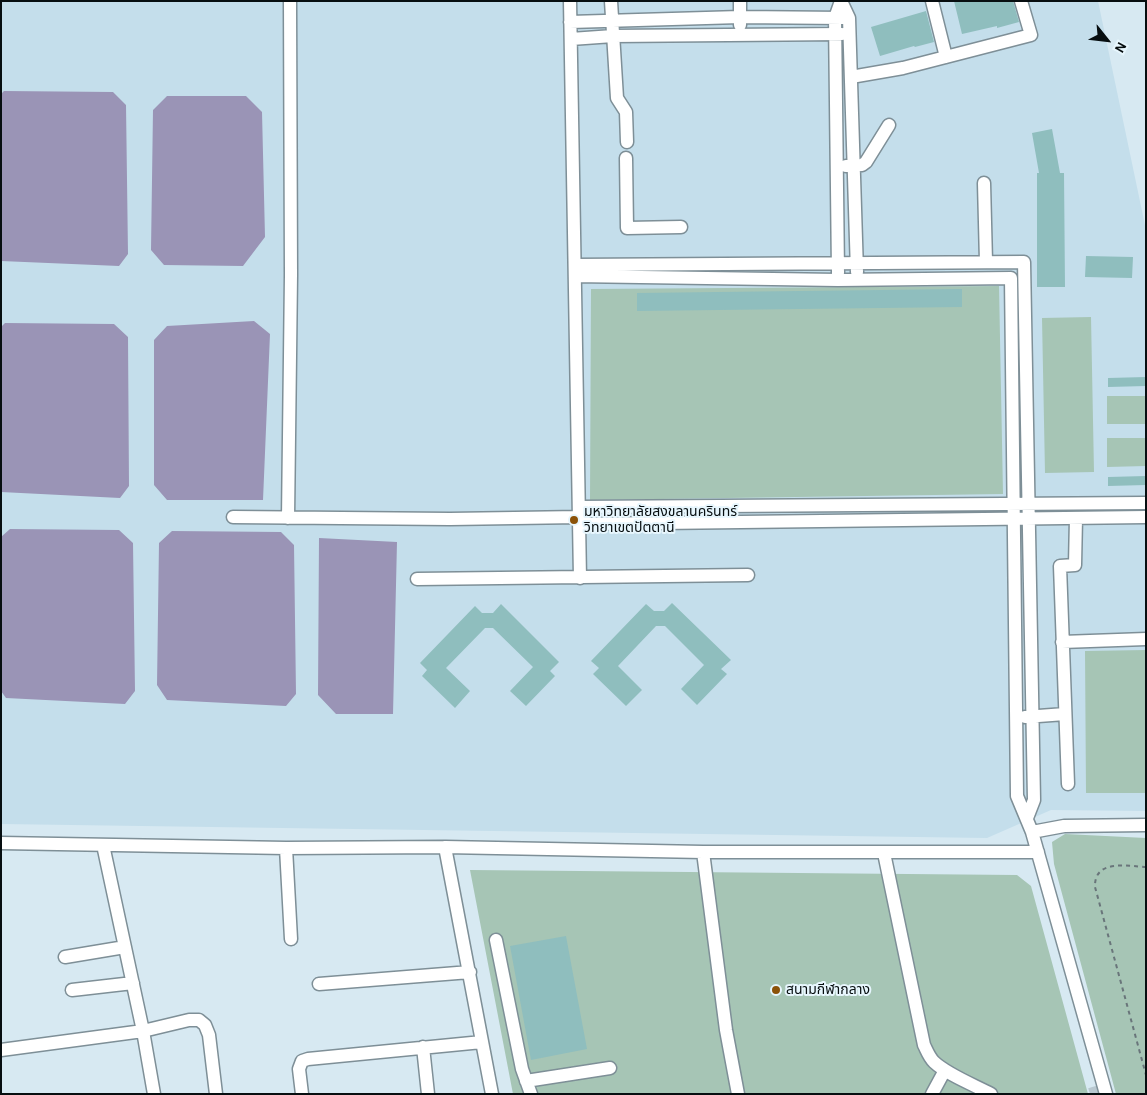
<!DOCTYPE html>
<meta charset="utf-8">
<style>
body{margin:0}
#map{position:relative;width:1147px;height:1095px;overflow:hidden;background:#d7e9f2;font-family:"Alegreya Sans",sans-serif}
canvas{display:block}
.frame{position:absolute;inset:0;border:2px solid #070e10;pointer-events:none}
.north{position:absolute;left:1082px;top:15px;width:50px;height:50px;-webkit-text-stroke:4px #e7f6fd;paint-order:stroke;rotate:119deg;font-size:14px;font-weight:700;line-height:20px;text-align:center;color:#070e10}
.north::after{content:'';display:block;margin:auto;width:18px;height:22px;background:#070e10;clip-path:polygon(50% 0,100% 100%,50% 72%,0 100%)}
</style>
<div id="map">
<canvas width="1147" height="1095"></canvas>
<div class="frame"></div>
<div class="north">N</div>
</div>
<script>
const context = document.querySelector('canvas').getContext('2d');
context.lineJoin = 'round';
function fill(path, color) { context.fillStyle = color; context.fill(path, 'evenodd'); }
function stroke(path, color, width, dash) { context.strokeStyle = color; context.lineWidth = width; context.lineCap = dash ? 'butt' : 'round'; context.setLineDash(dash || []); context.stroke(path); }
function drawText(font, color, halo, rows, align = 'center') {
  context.font = font + ' "Alegreya Sans","Noto Sans Thai",sans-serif'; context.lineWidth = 4; context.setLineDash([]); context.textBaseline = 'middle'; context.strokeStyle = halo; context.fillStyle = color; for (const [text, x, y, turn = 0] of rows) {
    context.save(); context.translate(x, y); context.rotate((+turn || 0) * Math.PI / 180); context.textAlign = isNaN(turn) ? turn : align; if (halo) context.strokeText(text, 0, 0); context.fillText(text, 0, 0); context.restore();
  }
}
fill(new Path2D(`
 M1,1H1098L1146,230V811L1051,810L987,838L1,824Z`), '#c4deeb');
fill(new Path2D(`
 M999,286L1003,494L590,500L591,289Z
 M1091,317L1094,472L1045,473L1042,318Z
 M1107,396H1146V424H1107Z
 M1107,438H1146V466L1107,467Z
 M1146,650V793H1086L1085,651Z
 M1065,834L1146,838V1094H1116L1054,864L1052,842Z
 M470,870L1017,875L1031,886L1088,1094H513Z`), '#a6c5b5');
fill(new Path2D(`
 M4,91L113,92L126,105L128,254L119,266L1,261V94Z
 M167,96H246L262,112L265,237L243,266L164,265L151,250L153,110Z
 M254,321L270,334L263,500H167L154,485V340L167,326Z
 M5,323L114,324L128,337L129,486L120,498L1,492V327Z
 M10,529L119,530L133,543L135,691L125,704L6,698L1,691V537Z
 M172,531L281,532L294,545L296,694L286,706L167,700L157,685L159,543Z
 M319,538L397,542L393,714H336L318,695Z`), '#9a94b6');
fill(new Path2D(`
 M954,1H1013L1019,22L997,28V26L962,34Z
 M926,11L934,42L915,47L914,46L880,56L871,27Z
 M1052,129L1060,173H1064L1065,287H1037V173H1039L1032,133Z
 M1086,256L1133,257L1132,278L1085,277Z
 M962,289V307L637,311V293Z
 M1146,377V386L1108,387V378Z
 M1146,476V485L1108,486V477Z
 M672,603L731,660L721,669L727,674L697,705L681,689L704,665L665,626H656L618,666L642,690L626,706L593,674L599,668L591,661L646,604L654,611H664Z
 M501,604L559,662L550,671L555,676L526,706L510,691L533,667L493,628H485L446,668L470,691L455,708L422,676L427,670L420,663L475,606L482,613H493Z
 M566,936L587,1049L531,1060L510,946Z`), '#8fbebe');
stroke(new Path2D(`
 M1090,1094L1103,1090`), '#b8c8d0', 12, [12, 6]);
const minor = new Path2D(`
 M570,1L580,578
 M611,1L617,98L626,112L627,142
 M841,1L849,18L857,272
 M932,1L946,57
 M570,22L740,17L843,18
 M740,25V1
 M571,39L613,36L842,34
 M851,77L903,68L1031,35L1021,1
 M626,158L627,228L681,227
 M846,166L862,165L866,162L889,125
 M984,183L986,262
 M575,265L1024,262L1034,800L1027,818
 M838,273L835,18L841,1
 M575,276L838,280L1011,278L1017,796L1032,832L1106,1094
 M579,507L1146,503
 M233,517L450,519L579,517
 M288,518L291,275L290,1
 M579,524L1146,517
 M417,579L748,575
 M1062,642L1146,639
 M1025,717L1065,714
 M1068,784L1060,566L1075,565L1076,518
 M1032,832L1064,826L1146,825
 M1,843L286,848L445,847L703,852H1038
 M103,845L143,1031L154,1094
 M445,847L492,1094
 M286,848L291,939
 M703,852L726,1030L738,1094
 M884,853L924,1045C927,1051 929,1057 934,1062C948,1075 974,1085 991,1094
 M496,940L522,1069L531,1094
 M65,957L125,947
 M319,984L470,972
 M72,990L133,983
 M423,1047L428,1094
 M1,1050L143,1031L189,1020H199L205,1025L209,1035L216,1094
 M526,1081L610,1068
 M302,1094L299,1069L302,1061L308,1059L482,1042
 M932,1094L945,1070`);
stroke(minor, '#7e8f97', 15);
stroke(new Path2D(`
 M1146,867C1127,866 1094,859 1095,887L1146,1075`), '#69757a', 2, [4, 4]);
stroke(minor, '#fff', 12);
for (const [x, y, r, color] of [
 [574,520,5,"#8b5208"],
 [776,990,5,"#8b5208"]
]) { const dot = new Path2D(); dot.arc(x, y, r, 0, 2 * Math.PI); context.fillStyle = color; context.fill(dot); stroke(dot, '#e7f6fd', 2); }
drawText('14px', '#070e10', '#e7f6fd', [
 ["มหาวิทยาลัยสงขลานครินทร์",584,512],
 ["วิทยาเขตปัตตานี",584,528],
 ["สนามกีฬากลาง",786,990]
], 'left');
</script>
